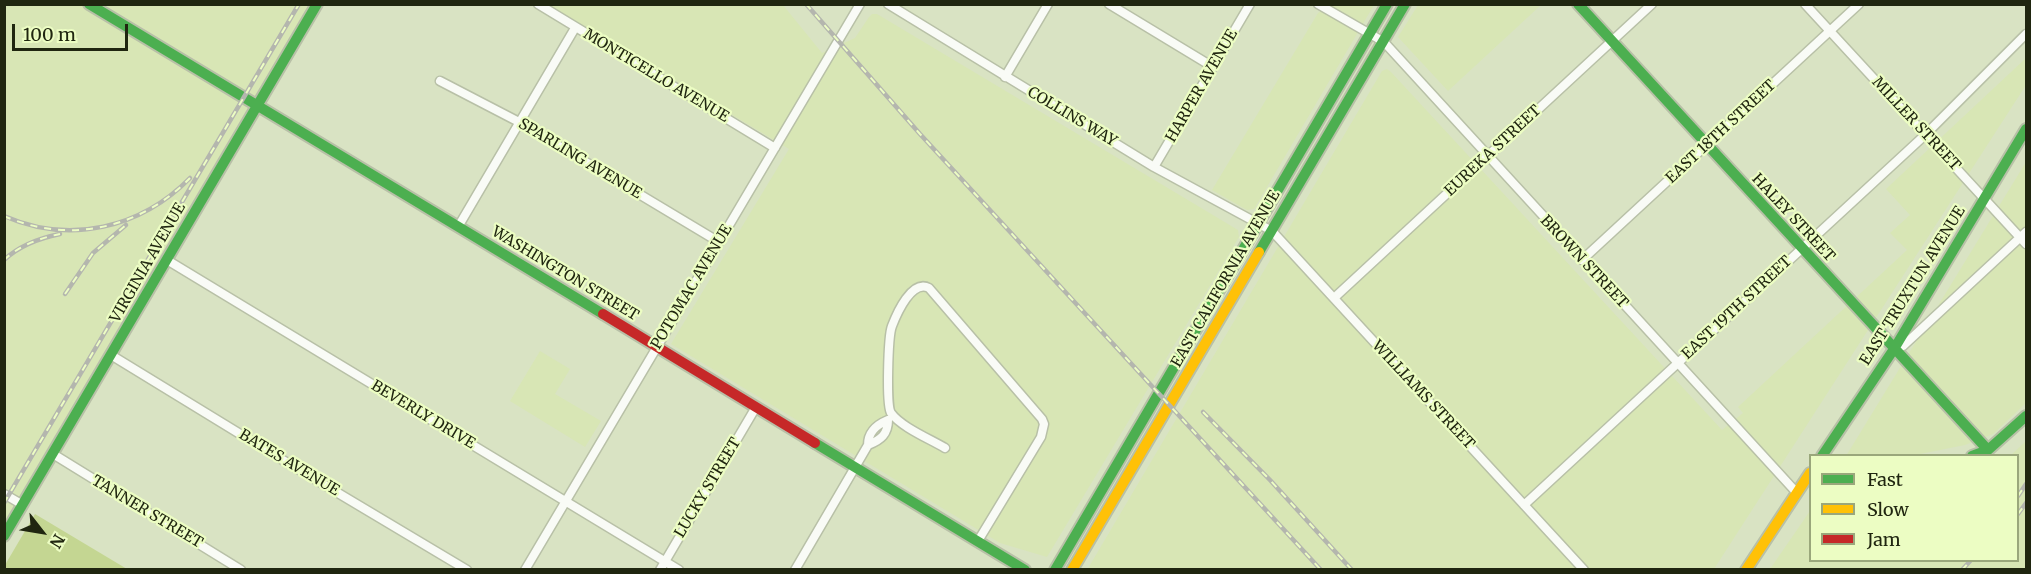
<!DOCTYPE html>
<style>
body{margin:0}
#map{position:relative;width:2031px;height:574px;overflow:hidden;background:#d9e3c3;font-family:Merriweather,serif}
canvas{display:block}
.frame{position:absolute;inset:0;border:6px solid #202610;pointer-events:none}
.legend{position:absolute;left:1809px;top:454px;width:210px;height:108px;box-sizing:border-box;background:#ecfdc3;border:2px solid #9aa77b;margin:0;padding:8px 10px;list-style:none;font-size:18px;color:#202610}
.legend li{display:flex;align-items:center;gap:12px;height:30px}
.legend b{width:30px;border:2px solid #9aa77b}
.north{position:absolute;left:12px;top:502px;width:60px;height:60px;-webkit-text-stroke:4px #ecfdc3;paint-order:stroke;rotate:121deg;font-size:16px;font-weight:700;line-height:24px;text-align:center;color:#202610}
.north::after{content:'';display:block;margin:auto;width:21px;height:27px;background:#202610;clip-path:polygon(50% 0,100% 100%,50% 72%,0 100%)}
.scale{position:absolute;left:12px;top:24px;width:116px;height:27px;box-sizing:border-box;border:3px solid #202610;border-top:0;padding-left:8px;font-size:18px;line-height:21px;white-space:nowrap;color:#202610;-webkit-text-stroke:4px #ecfdc3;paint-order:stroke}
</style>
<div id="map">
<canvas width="2031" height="574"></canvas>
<div class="frame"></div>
<ul class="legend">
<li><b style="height:8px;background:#4caf50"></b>Fast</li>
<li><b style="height:8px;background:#ffc107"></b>Slow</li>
<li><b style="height:8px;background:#c62828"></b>Jam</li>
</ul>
<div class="north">N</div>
<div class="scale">100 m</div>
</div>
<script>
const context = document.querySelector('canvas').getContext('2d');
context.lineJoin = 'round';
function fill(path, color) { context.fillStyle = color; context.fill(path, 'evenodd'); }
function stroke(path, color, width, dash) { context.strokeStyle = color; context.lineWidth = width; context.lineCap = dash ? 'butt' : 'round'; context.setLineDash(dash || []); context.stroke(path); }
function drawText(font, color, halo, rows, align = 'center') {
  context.font = font + ' Merriweather,serif'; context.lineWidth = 4.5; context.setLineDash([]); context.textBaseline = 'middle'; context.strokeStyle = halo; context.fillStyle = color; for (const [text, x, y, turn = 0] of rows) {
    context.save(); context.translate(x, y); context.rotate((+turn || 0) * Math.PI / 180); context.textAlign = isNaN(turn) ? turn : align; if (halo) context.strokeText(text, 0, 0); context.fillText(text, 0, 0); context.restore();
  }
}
fill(new Path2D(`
 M5,5H309L5,521Z
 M549,5H783L822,53L855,38L869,17L872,14H877L1238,230L1239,237L1047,557L1000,543L671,344L789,149Z
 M1331,5H1374L1254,209L1247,210L1212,190L1318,13Z
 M1418,5V4L1541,5L1448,91L1398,37Z
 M2026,58V85L1714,569L1087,570L1382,71L1387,69L1391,72L1722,430L1743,413L1738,407L1907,250L1890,233L1910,215L1886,189Z
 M2026,162V403L1993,434L1965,445L1915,455L1846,456Z
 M540,351L570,369L555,394L601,421L585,447L510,401Z
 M2026,441V569H1770L1810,511V560H2018V456L2011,455Z`), '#d8e6b5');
fill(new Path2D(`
 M35,514L127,569H5V565Z`), '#c4d692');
const street = new Path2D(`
 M538,4L775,148
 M888,4L1154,167L1272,231L1584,570
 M1109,4L1213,67
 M1318,4L1384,42L1797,493
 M1805,4L2026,244
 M1005,77L1048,4
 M440,81L519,122L719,242
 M1154,167L1250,4
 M458,227L575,28
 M167,260L679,570
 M1582,260L1859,4
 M1334,298L1652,4
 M1894,349L1903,346L2026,232
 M111,355L276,456L467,570
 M945,448C930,439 901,427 891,413C886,406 888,336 892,326C897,313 912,279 929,288L1042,419L1044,424L1041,437L978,541
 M53,454L241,570
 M4,494L23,505
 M1524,505L1925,135L2026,34
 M525,570L860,4
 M660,570L756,407
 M795,570L868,445C868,432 876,425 888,420C888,434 881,440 868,445`);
const fast = new Path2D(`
 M89,4L603,314
 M1578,4L1988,450
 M1259,252L1405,4
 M815,443L1025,570
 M1822,456L1894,349L2026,129
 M1972,456L1988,450L2026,416
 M4,536L317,4
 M1055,570L1387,4`);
const slow = new Path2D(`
 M1072,570L1259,252
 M1746,570L1810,473`);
const jam = new Path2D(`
 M603,314L815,443`);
stroke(street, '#b8c0a7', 11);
stroke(fast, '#b8c0a7', 14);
stroke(slow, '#b8c0a7', 14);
stroke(jam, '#b8c0a7', 14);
stroke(street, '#f9fbf6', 8);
stroke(fast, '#4caf50', 10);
stroke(slow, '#ffc107', 10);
stroke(jam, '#c62828', 10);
const rail = new Path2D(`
 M806,4L920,134L1321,570
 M4,216C70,245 141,228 190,178
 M4,260C20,245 40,238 60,234
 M65,294L93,253L126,225
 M1203,412L1270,480L1352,570
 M2018,496L2026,484
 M4,503L299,4
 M2018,514L2026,503
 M1962,570L1971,560`);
stroke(rail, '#b4b6ae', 4.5);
stroke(rail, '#ecfdc3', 2, [7]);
drawText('15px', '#202610', '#ecfdc3', [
 ["MONTICELLO AVENUE",656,76,31],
 ["HARPER AVENUE",1202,86,-60],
 ["COLLINS WAY",1072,117,31],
 ["MILLER STREET",1916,124,47],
 ["EAST 18TH STREET",1721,132,-43],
 ["EUREKA STREET",1493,151,-43],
 ["SPARLING AVENUE",580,159,31],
 ["HALEY STREET",1793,218,47],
 ["BROWN STREET",1584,262,47],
 ["VIRGINIA AVENUE",148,263,-60],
 ["WASHINGTON STREET",565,274,31],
 ["EAST CALIFORNIA AVENUE",1226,279,-60],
 ["EAST TRUXTUN AVENUE",1913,286,-58],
 ["POTOMAC AVENUE",692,287,-59],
 ["EAST 19TH STREET",1737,308,-43],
 ["WILLIAMS STREET",1423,395,47],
 ["BEVERLY DRIVE",423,415,31],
 ["BATES AVENUE",289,463,31],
 ["LUCKY STREET",708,488,-59],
 ["TANNER STREET",147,512,31]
]);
</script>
